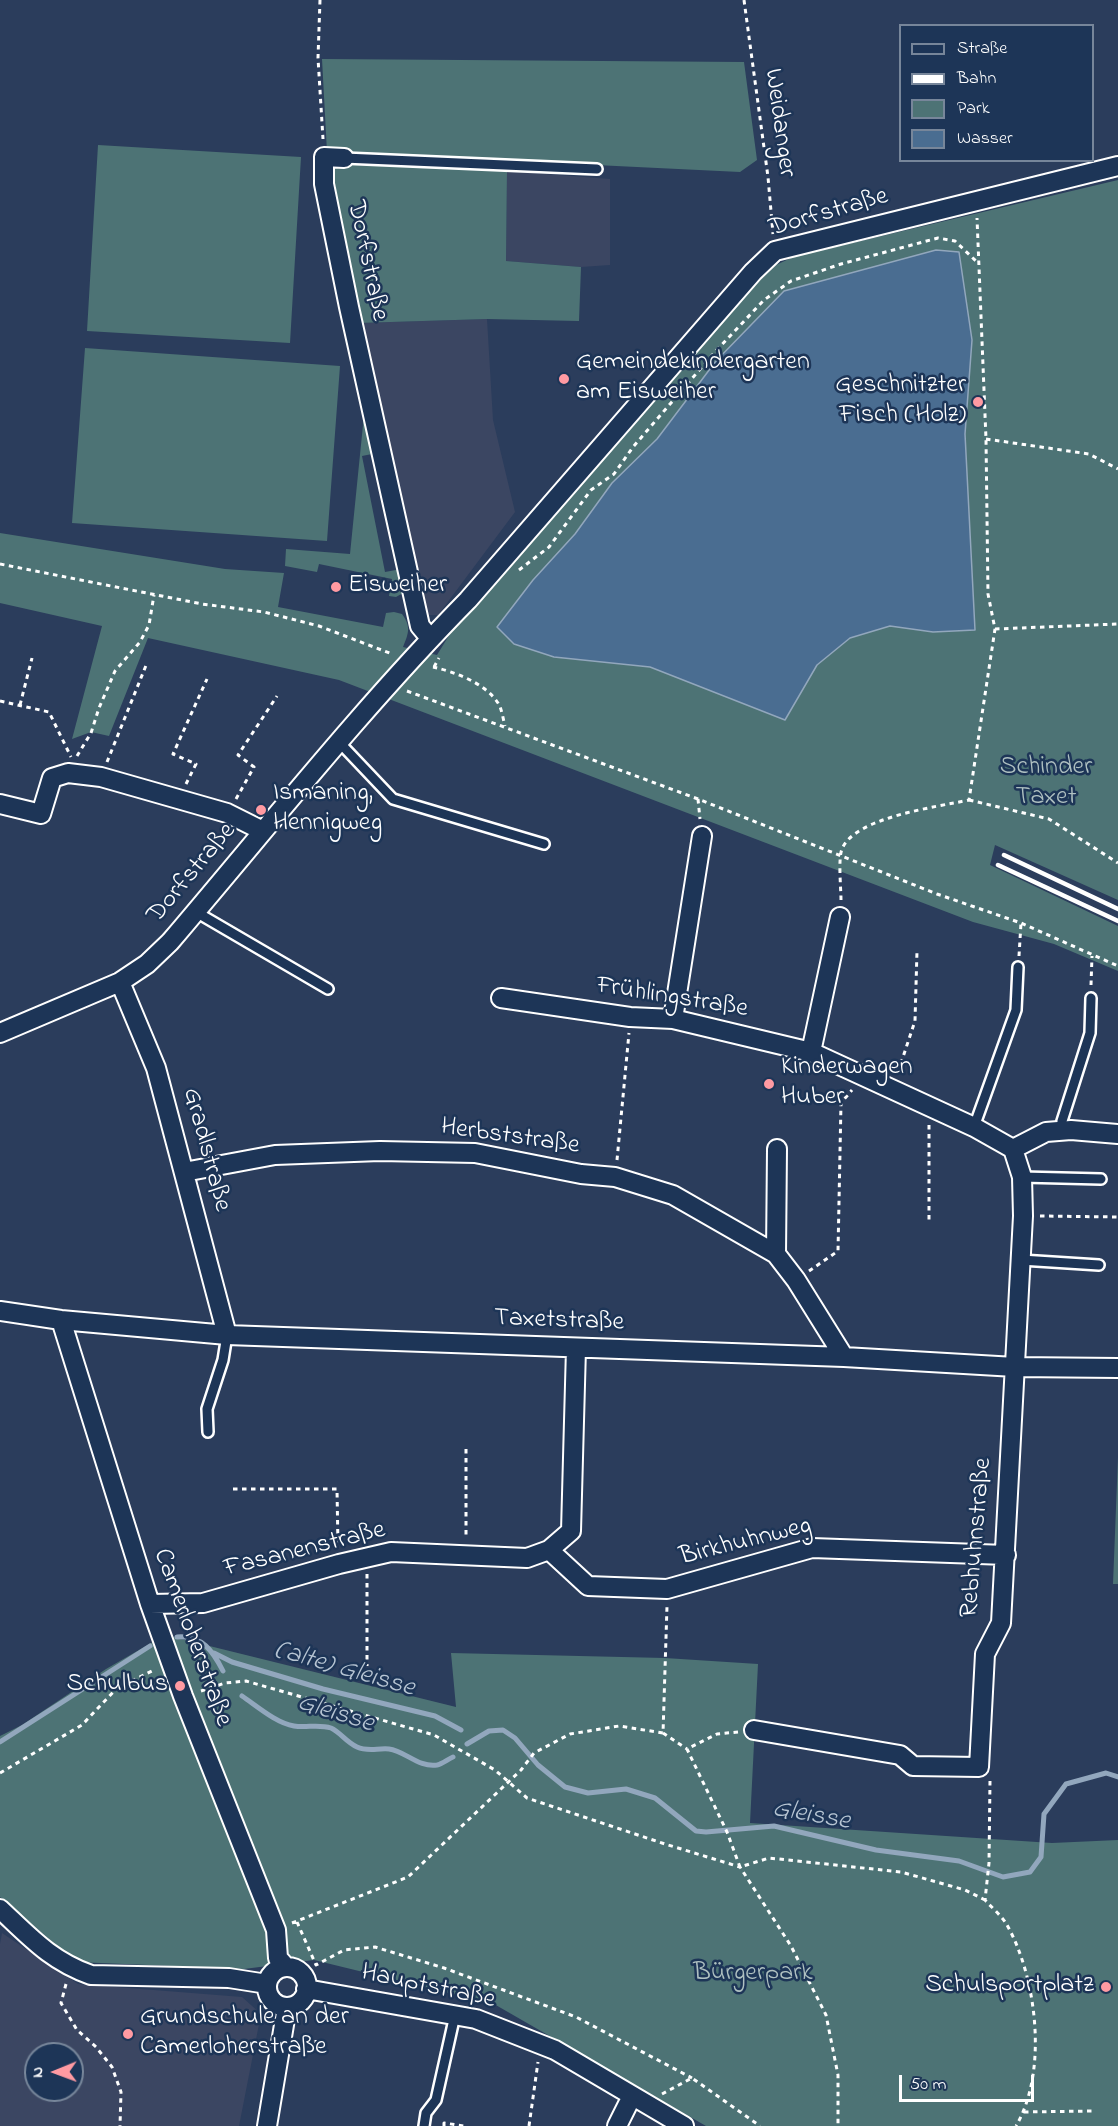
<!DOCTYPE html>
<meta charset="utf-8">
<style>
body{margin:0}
#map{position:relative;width:1118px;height:2126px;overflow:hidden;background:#2b3d5c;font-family:"Indie Flower",sans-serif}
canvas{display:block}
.legend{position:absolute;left:899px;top:24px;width:195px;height:138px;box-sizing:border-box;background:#1d3557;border:2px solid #77869a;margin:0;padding:8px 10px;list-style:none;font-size:18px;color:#fff}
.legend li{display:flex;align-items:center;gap:12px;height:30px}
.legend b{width:30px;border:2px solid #77869a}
.north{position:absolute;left:24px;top:2042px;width:60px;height:60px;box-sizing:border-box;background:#1d3557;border:2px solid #77869a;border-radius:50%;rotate:269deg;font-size:16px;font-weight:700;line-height:24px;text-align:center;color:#fff}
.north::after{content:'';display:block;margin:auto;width:21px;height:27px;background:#ff9aa2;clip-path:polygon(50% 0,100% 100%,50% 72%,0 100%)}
.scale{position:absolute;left:899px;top:2075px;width:135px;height:27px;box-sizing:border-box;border:3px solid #fff;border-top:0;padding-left:8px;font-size:18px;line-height:21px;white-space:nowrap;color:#fff;-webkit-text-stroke:4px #1d3557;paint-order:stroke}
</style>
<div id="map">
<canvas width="1118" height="2126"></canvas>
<ul class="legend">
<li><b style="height:8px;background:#1d3557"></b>Straße</li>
<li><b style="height:8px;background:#fff"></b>Bahn</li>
<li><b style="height:16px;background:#4d7375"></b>Park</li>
<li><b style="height:16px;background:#4a6d91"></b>Wasser</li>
</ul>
<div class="north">N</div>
<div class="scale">50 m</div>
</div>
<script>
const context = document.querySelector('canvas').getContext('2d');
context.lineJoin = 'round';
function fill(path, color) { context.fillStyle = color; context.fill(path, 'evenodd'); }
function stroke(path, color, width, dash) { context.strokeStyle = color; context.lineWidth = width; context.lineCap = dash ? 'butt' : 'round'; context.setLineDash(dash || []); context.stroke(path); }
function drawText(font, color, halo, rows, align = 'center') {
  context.font = font + ' "Indie Flower",sans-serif'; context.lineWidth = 5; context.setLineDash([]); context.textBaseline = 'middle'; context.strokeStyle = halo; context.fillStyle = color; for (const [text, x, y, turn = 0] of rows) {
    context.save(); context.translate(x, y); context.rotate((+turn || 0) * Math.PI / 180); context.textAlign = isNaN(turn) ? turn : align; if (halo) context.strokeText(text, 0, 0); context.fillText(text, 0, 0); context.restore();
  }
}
fill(new Path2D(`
 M507,171L610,179V265L581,267L506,261Z
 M487,319L493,420L515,512L438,615H427L359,323Z
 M2,1933L78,1984L242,1997L261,2014L239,2126H0V1944ZM36,2054H72V2090H36Z`), '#3b4662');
fill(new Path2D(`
 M322,59L744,62L757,160L740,172L327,152Z
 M98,145L301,157L290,343L87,331Z
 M332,164L507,171L506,261L581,267L579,321L487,319L359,323L346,259Z
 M1118,180V900L995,845L990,865L1118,926V971L1054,944L973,922L339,680L148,638L109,736L91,732L72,739L102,626L0,603V533L225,569L284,573L278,607L383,627L386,613L394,612L402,614C411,626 409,633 403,647L437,655L456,624L695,348L758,282L776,265L793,257Z
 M85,348L340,366L327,541L72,523Z
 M365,405L377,453L362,456L385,572L401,569L404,585L403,593L396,597L389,596L392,579L319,564L317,572L285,566L286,549L350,554Z
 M1118,1457V1584H1113Z
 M165,1635L456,1707L451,1653L665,1658L758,1664L750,1823L1052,1843L1118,1840V2126H706L494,2004L314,1960L244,1969L76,1962L0,1897V1736L22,1725L106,1669Z`), '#4d7375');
const water = new Path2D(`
 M936,250L959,252L972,340L965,434L975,630L933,632L890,626L850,638L817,665L785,720L650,667L554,657L514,644L497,627L533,580L575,534L612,483L657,439L716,361L784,291Z`);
fill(water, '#4a6d91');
stroke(water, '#92a7bd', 1.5);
stroke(new Path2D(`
 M177,1637C202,1635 213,1651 223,1671
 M214,1653L232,1662L323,1689L435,1716L461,1730
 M242,1696C257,1706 276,1723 294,1726C306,1728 319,1724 331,1728C340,1732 346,1742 357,1747C368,1752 377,1748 389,1749C405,1751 419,1768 437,1765C442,1764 448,1759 453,1757
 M0,1742L150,1646
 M467,1744L489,1731L503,1730L515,1738L538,1765L565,1787L588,1793L626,1789L655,1798L696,1831L706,1832L774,1826L876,1850L959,1861L1003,1877L1030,1872L1041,1857L1044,1814L1066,1784L1106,1773L1118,1777`), '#92a7bd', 5);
const service = new Path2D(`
 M344,158L597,169
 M338,741L393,799L544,844
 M196,912L328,989
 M974,1127L1016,1010L1018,967
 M1062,1130V1121L1090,1033L1091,998
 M1022,1177L1101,1179
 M1021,1260L1099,1265
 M208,1432L207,1409L223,1360L227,1335
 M424,2126L426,2113L436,2100L455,2015`);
const minor = new Path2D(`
 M344,158L324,157V184L349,307L420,626L430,638
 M0,804L41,814L52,778L68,773L101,777L227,813L263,831
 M120,982L156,1068L227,1335
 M501,998L630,1017L673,1019L811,1052L974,1127L1013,1149L1022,1177L1023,1216L1001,1623L985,1654L979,1767L913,1766L900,1755L754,1730
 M673,1019L702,836
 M0,1033L120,982L147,964L170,942C268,827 362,708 468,600L753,272L775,251L1118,166
 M811,1052L840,917
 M1013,1149L1046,1132L1071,1130L1118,1134
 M184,1172L275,1155L380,1151L475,1153L581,1174L615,1177L673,1195L776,1254L796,1280L844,1357
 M776,1254L777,1149
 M0,1311L61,1320L227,1335L844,1357L1015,1367L1118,1368
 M61,1320L150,1604L183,1696L276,1930L278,1958L286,1967
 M549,1550L588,1586L667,1589L812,1548L1006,1555
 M150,1604L203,1603L339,1564L391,1552L527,1558L549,1550L571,1531L576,1348
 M0,1909C30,1937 51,1961 91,1975L229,1978L267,1984
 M267 1987a20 20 0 1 1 40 0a20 20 0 1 1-40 0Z
 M306,1989L476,2019L555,2050L684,2126
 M267,2126L287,2007
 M617,2126L632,2096`);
stroke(service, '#fff', 14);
stroke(minor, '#fff', 22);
stroke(new Path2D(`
 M320,0L318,58L323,139
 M744,0L768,177L773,234
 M986,439L1089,454L1118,469
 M0,564L202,604L264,612L319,626L392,654
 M519,570L549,547L591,490L614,474L633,447L714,353L764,300L791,281L841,264L938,238L955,241L978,263
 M995,629L1118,624
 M433,667C455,672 485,683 498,703C502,709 503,719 505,726
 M434,667L439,658
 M407,691L698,799L937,894L1021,923L1118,966
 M0,701L49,712L71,757
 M20,705L32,658
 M77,756L91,733L99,708L115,671L140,642L149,625L154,595
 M107,762L147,663
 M186,784L196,764L173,754L207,679
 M236,799L254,767L238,755L277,696
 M698,799L700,819
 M969,800L1049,819L1118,863
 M841,900C841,889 838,858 842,849C855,817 937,807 969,800L995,629L988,594L986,439L977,218
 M1019,956L1021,923
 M1091,985L1092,956
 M898,1072L915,1021L917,951
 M929,1125V1223
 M617,1160L629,1033
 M1040,1216L1118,1217
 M809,1271L838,1251L841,1103L852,1090
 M466,1449V1537
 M233,1489H337L338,1547
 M367,1574V1666
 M201,1691L225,1683L246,1681L434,1735L495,1770L527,1798L665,1844L740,1867L791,1946L826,2015L838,2075V2126
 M738,1732L717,1734L687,1749L727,1832L740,1867L769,1858L901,1872L965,1890L985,1900
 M663,1733L687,1749
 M0,1773L82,1725L117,1688L154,1670
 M990,1781L989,1863L985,1900C992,1908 1002,1916 1007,1925C1037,1978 1048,2072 1016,2126
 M297,1922L316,1965L344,1950L375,1947L444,1968L576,2017L692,2078
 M292,1923L408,1877L521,1770L534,1753L570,1734L619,1726L663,1733L667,1606
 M66,1984L61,2003L77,2030L96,2047L112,2067L121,2092L120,2126
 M301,2044L316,2046V2040
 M662,2094L692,2078L760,2126
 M1024,2112L1093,2111
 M444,2126V2123L464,2126
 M529,2126L538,2062`), '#fff', 3, [4.5, 4.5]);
stroke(service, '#1d3557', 9);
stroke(minor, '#1d3557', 18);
stroke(new Path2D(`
 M1004,855L1118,909
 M998,865L1118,921`), '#fff', 4.5);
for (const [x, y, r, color] of [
 [564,379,6,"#ff9aa2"],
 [978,402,6,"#ff9aa2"],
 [336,587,6,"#ff9aa2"],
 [261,810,6,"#ff9aa2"],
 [769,1084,6,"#ff9aa2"],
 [180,1686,6,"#ff9aa2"],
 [1106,1987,6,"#ff9aa2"],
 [128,2034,6,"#ff9aa2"]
]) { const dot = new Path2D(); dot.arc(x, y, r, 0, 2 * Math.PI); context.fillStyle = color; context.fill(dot); stroke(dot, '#1d3557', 2); }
drawText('26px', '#fff', '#1d3557', [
 ["Weidanger",778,123,82],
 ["Dorfstraße",829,214,-16],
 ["Dorfstraße",366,261,78],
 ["Dorfstraße",193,874,-50],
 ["Frühlingstraße",672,999,9],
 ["Herbststraße",510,1138,8],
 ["Gradlstraße",205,1150,75],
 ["Taxetstraße",559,1322,2],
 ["Rebhuhnstraße",978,1538,-85],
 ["Birkhuhnweg",746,1543,-14],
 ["Fasanenstraße",305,1551,-14],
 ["Camerloherstraße",191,1638,70],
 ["Hauptstraße",428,1988,12]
]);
drawText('26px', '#fff', '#1d3557', [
 ["Gemeindekindergarten",576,364],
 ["am Eisweiher",576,394],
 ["Geschnitzter",966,387,"right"],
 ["Fisch (Holz)",966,417,"right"],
 ["Eisweiher",348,587],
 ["Ismaning,",273,795],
 ["Hennigweg",273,825],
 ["Kinderwagen",781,1069],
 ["Huber",781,1099],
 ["Schulbus",168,1686,"right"],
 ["Schulsportplatz",1094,1987,"right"],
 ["Grundschule an der",140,2019],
 ["Camerloherstraße",140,2049]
], 'left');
drawText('26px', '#afc0c1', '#1d3557', [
 ["Schinder",1046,769],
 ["Taxet",1046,799],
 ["Bürgerpark",753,1975]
]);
drawText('italic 27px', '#b7c5d3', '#1d3557', [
 ["(alte) Gleisse",344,1671,16],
 ["Gleisse",335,1715,17],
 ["Gleisse",811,1817,10]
]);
</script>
